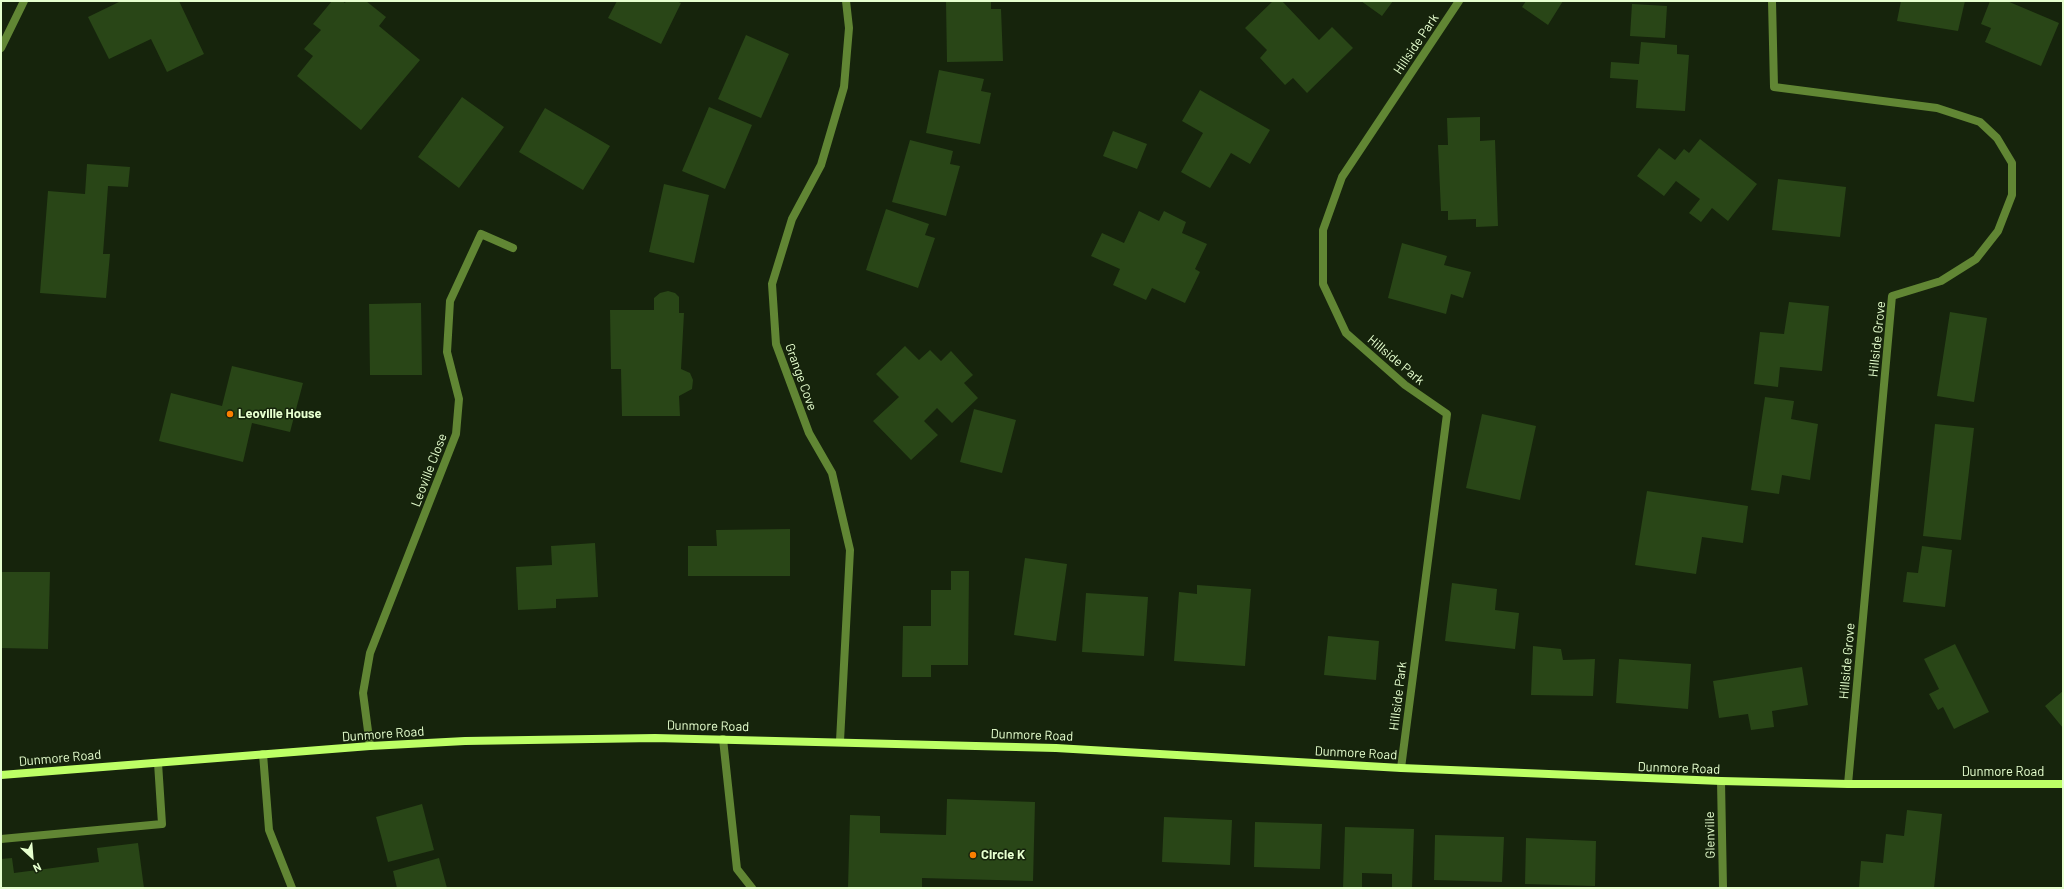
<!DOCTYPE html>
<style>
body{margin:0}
#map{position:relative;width:2064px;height:889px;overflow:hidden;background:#16240c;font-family:Barlow,sans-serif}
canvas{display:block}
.frame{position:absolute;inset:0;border:2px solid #e6ffcf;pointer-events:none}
.north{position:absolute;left:12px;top:837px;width:40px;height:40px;-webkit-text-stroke:3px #16240c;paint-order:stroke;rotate:154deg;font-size:11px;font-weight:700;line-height:16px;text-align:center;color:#e6ffcf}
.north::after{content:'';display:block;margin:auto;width:14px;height:18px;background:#e6ffcf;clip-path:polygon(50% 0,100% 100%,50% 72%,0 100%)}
</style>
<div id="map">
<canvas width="2064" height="889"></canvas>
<div class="frame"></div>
<div class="north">N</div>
</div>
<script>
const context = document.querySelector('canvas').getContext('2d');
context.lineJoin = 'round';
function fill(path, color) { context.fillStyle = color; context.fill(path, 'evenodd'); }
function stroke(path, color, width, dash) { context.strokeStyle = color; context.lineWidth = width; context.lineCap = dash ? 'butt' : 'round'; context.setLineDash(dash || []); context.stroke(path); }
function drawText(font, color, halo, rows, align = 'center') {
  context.font = font + ' Barlow,sans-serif'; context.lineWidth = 3; context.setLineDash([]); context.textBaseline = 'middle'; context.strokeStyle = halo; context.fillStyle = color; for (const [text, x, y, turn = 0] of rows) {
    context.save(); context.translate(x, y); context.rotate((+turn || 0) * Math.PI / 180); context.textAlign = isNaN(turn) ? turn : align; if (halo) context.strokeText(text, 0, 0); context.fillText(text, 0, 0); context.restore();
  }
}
fill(new Path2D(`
 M121,1H179L204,54L167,72L151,39L109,59L88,17Z
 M332,1H342L345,3L346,1H366L386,17L379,26L420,60L361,130L297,76L313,56L304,49L321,30L313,24Z
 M617,1H676L681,3L661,44L608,18Z
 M946,1H991V9H1001L1003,61L947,62Z
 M1273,1H1282L1319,40L1332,27L1353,48L1307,93L1293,78L1285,85L1260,58L1267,50L1245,28Z
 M1361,1H1393L1382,16Z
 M1526,1H1563L1548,25L1522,7Z
 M1901,1H1965L1958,31L1897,21Z
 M1990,1H2007L2059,23L2041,66L1985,42L1991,28L1981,24Z
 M1632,4L1667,6L1665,38L1630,36Z
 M746,35L789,54L761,118L718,99Z
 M1641,42L1677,45V54L1689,55L1685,111L1636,108L1638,80L1610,78L1611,62L1639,64Z
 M939,70L984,79L981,91L991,93L980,144L926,133Z
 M1200,90L1270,130L1250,164L1231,153L1210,188L1181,172L1203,133L1182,121Z
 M462,97L504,127L459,188L418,157Z
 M709,107L752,125L725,189L682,171Z
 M545,108L610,146L583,190L519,152Z
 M1480,117V141L1495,140L1498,226L1476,227V219L1448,220V211H1441L1438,145H1448L1447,118Z
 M1113,131L1147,144L1137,169L1103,156Z
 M1700,139L1757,184L1728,221L1712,208L1701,222L1689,213L1700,199L1676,181L1664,196L1637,176L1659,148L1675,160L1684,149L1689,153Z
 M910,140L953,151L950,164L960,166L946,216L892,202Z
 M87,164L130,167L128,187L108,186L103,254H110L106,298L40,293L48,191L85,194Z
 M1778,179L1846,187L1840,237L1772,230Z
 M664,184L709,195L694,263L649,252Z
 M886,209L929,224L925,235L935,238L918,288L866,270Z
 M1139,211L1159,221L1164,211L1186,222L1182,233L1207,244L1195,269L1200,272L1185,303L1152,288L1146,300L1113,285L1120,269L1091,256L1102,233L1124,243Z
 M1402,243L1447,256L1444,265L1471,272L1463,298L1451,294L1446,314L1388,298Z
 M668,291L675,293L679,297V313H684L681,369L690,373L693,380L692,389L679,396L680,416H622L621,369H611L610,310H654V298L660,293Z
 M1789,302L1829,306L1822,371L1780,367L1778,387L1754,384L1760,332L1784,334Z
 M421,303L422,375H370L369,304Z
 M1950,312L1987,318L1974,402L1937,396Z
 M905,346L919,360L930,350L941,361L951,351L973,375L964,383L978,398L952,423L937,408L924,421L938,435L911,460L873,421L899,397L876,374Z
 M232,366L303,383L290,432L252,423L243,462L159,441L171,393L222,406Z
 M1765,397L1794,401L1791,419L1818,424L1810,480L1782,475L1779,494L1751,490Z
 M974,409L1016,420L1002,473L960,462Z
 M1482,414L1536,426L1520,500L1466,488Z
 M1935,424L1974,428L1961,540L1923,536Z
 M1647,491L1748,506L1743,543L1702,537L1696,574L1635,565Z
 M790,529V576H688V546H717L716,530Z
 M595,543L598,597L556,599V608L518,610L516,567L552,565L551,546Z
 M1922,546L1952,550L1945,607L1903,602L1907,572L1918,573Z
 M1025,558L1067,564L1056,641L1014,635Z
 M951,571H969L968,665H931V677H902L903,626H931V590H951Z
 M1,572H50L48,649L1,648Z
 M1452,583L1497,589L1495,610L1519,613L1515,649L1445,641Z
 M1197,585L1251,589L1245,666L1174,661L1179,592L1197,594Z
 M1086,593L1148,597L1144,656L1082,652Z
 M1328,636L1379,641L1376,680L1324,675Z
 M1955,644L1989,712L1954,729L1943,707L1938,710L1929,694L1939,689L1924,659Z
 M1533,646L1561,649L1563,660L1595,659L1593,696L1531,695Z
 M1619,659L1691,664L1688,709L1616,703Z
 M1802,667L1808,705L1772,711L1774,727L1751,730L1748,714L1719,718L1713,681Z
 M2063,691V728L2045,706Z
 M947,799L1035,802L1033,881L922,878V888H848L850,815L880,816V833L946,835Z
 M422,804L434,850L388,862L376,817Z
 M1907,810L1942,814L1934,888H1859L1861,861L1883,863L1886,834L1904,836Z
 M1164,817L1232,820L1230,865L1162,862Z
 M1255,822L1322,824L1320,869L1254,867Z
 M1345,827L1414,829L1412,888H1392V874L1362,873V888H1343Z
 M1435,835L1504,837L1502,882L1434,880Z
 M1526,838L1596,841L1595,886L1525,884Z
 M138,843L144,888H1V859L12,858L14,873L99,862L97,848Z
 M439,858L447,888H397L393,871Z`), '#294617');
stroke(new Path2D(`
 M723,739L737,869L752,888
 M1,839L162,824L158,763`), '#618634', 8);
stroke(new Path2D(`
 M1772,1L1774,87L1937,108L1980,122L1997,138L2012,163V195L1998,231L1976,259L1941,281L1892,296L1848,784
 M1,48L24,1
 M840,741L850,550L832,473L809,433L776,344L772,284L792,219L821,165L844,87L849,28L846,1
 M370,746L363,693L370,653L456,434L459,399L447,352L450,301L481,234L513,248
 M263,754L269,830L292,888
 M1401,768L1447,414L1405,385L1346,333L1323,284V230L1342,177L1459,1
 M1721,781L1723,888`), '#618634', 8);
stroke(new Path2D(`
 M1,775L370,746L465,741L655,738L1056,748L1401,768L1721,781L1848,784H2063`), '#bdff66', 8);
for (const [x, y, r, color] of [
 [230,414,4,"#fa7f00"],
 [973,855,4,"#fa7f00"]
]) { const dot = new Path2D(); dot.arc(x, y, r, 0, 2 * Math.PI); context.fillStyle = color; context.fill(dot); stroke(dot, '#16240c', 1.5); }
drawText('13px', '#e6ffcf', '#16240c', [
 ["Hillside Park",1416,44,-56],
 ["Hillside Grove",1877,339,-84],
 ["Hillside Park",1396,360,40],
 ["Grange Cove",801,377,70],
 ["Leoville Close",429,470,-69],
 ["Hillside Grove",1847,661,-85],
 ["Hillside Park",1398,696,-83],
 ["Dunmore Road",708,726,1],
 ["Dunmore Road",383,734,-4],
 ["Dunmore Road",1032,735,2],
 ["Dunmore Road",1356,753,3],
 ["Dunmore Road",60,758,-5],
 ["Dunmore Road",1679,768,2],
 ["Dunmore Road",2003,772],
 ["Glenville",1710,835,-91]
]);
drawText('bold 13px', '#e6ffcf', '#16240c', [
 ["Leoville House",238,414],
 ["Circle K",981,855]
], 'left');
</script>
